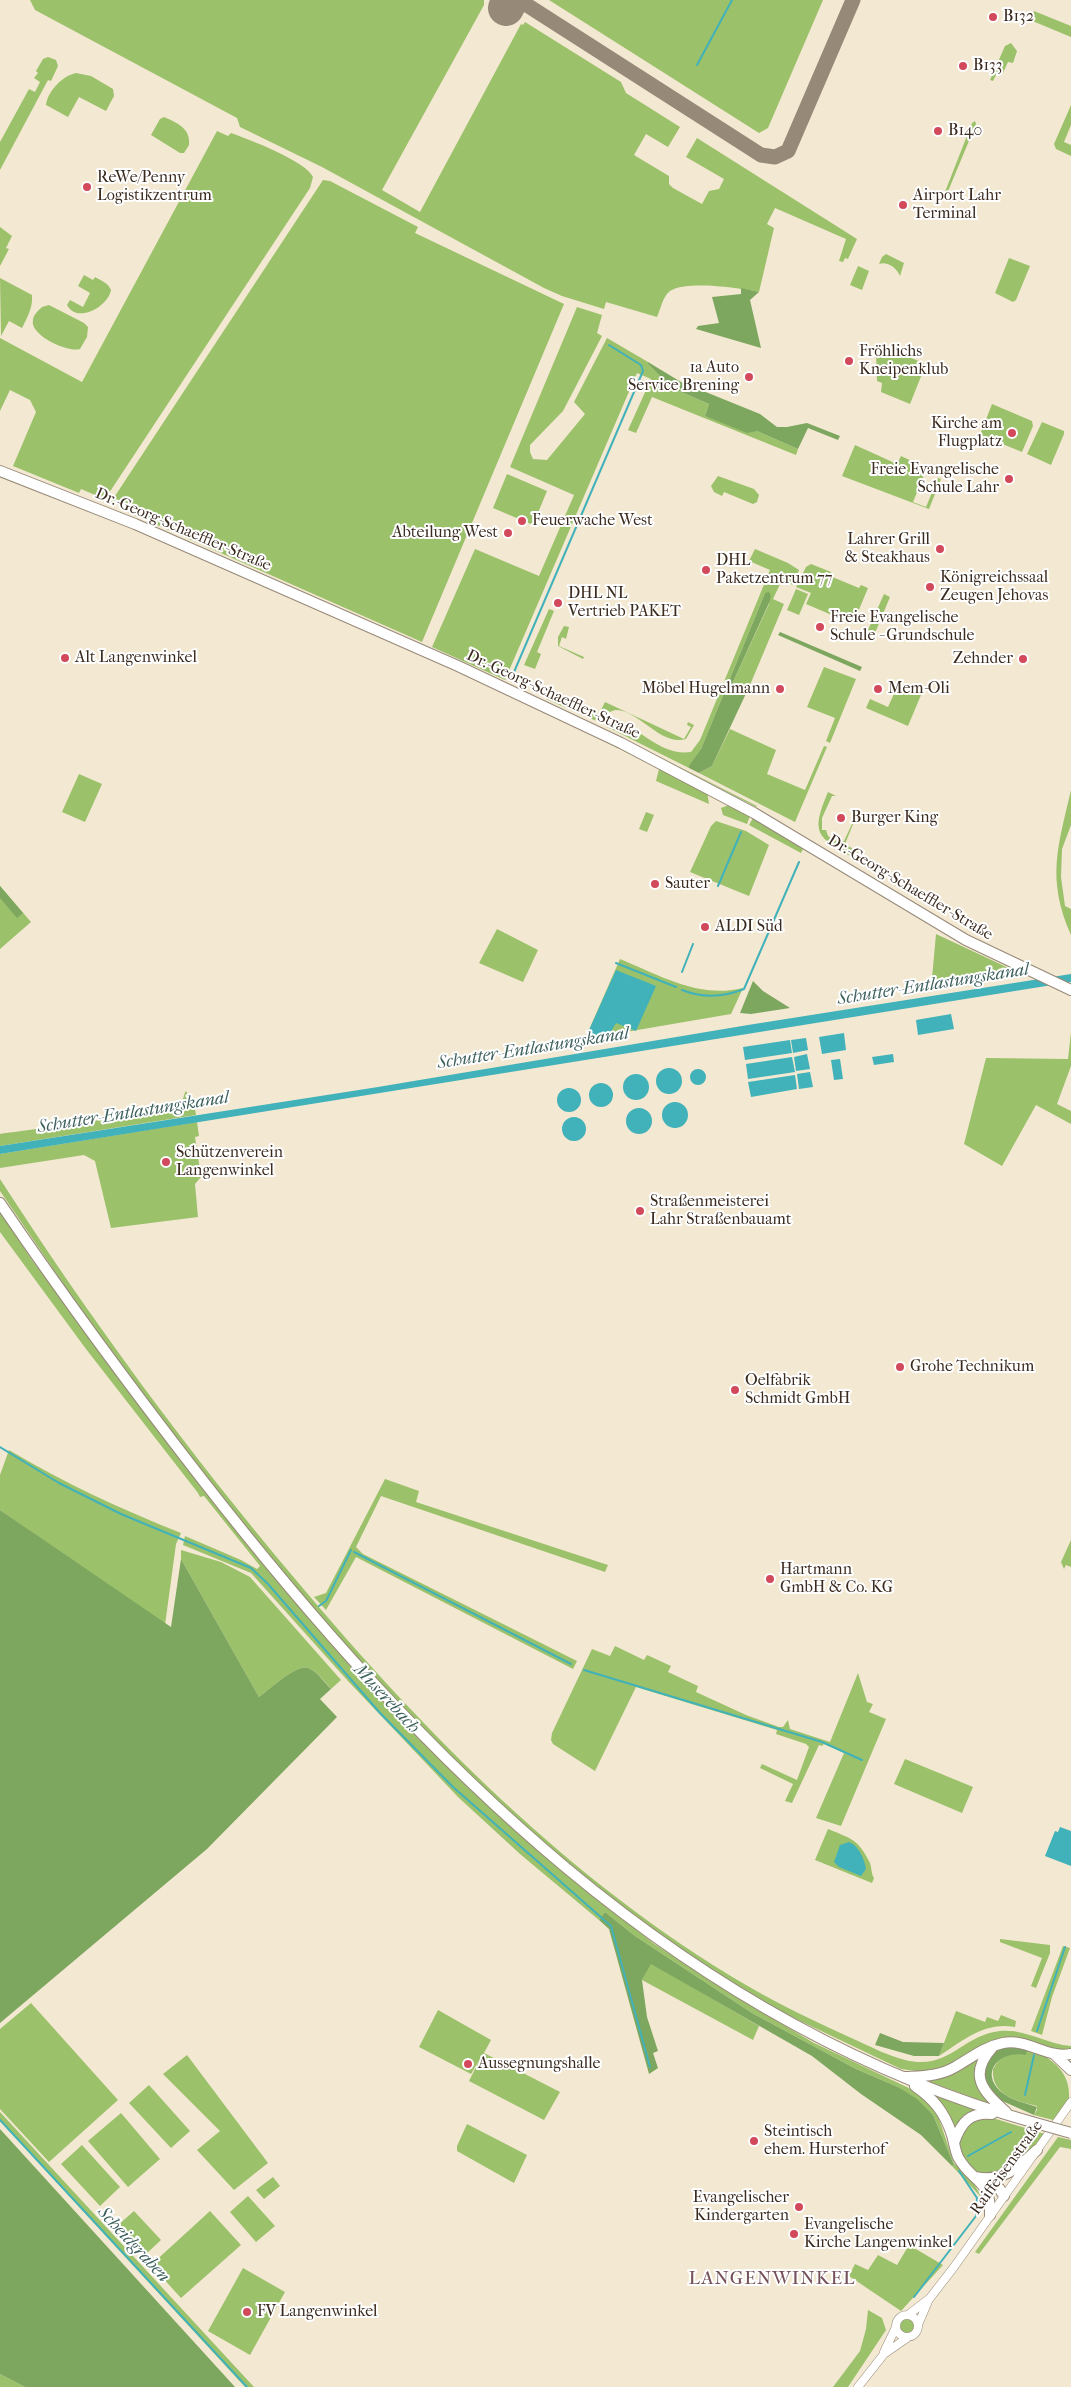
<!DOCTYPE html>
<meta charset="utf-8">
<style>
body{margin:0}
canvas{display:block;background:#f3e8d1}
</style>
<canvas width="1071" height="2387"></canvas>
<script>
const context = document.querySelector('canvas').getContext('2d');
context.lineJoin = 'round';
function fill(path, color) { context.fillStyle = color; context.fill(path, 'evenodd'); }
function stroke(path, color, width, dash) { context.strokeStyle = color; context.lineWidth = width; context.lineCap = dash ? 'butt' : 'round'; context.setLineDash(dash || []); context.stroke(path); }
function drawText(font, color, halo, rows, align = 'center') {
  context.font = font + ' "IM FELL French Canon",serif'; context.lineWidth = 4; context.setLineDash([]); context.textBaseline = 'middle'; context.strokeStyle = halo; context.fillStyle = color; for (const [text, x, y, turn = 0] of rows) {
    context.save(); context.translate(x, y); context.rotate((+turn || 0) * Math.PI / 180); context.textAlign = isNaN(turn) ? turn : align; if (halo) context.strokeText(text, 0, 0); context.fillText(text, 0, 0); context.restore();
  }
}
fill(new Path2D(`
 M30,0H484V5L382,190L420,212L521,24L523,25L525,22L621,82L626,93L680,127L668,147L646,134L634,155L669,176V184L673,188L702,204L709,191L719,189L724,179L686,157L697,138L857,239L848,259L845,258L843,262L839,261L846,239L775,208L767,224L774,228L759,292C739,288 690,281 672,290C663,294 661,309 657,317L606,302L604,309L562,296L544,288L322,167L240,127L237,118L35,10Z
 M549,0H823L768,128L759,133Z
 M1034,11L1071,26V37L1030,20Z
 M1011,43L1017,51L1013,63L1008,62L1003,73L998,71L993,81L990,80L1005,46Z
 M48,57L56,60L58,66L51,81L48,80L0,170V142L29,89L35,92L40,82L34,78L38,73L36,71L43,59Z
 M76,73L91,76L113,89L114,96L106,111L79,97L68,117L46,105C48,91 62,76 76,73Z
 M1071,105V125L1064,142L1071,145V156L1056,149L1054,144Z
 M164,117C178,123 191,129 189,145L184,153H180L151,135L160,119Z
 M975,121L976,124L946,196L943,197L972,123Z
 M217,131L228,136L231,133C248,139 306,161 313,177L310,188L111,490L102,498L81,489L79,493L13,466L36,412L30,400L10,390L0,411V338L82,382Z
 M323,180L330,181L418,227L415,233L564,304L422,642L128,512L129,509L111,502Z
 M0,227L12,236L6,248L9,249L0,266Z
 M886,254L904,263L900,276C897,268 887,261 879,264L882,257Z
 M1009,258L1030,266L1016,300L1013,302L995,293Z
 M858,266L869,271L862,290L850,285Z
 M84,275L93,280L95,277C102,281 108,283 111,290C108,307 77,324 67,305L70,300L83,307L90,293L78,286Z
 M0,278L32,295C33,307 28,316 22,328L9,321L1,336Z
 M49,305L84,323L88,327L87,337L80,349C68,353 29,335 33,320C33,315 39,310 42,307Z
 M577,307L602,315L597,333L602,336L563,411L530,445V452L533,459L547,460L585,414L574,402L607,338L648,362V364L672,388L709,404L705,416L757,431L798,449L796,455L652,397L636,433L628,430L651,379L637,373L505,680L432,647L475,549L539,576L574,495L510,467Z
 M882,346L926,364L910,404L881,392L882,383L877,381L876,353Z
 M992,404L1032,421L1033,426L1022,452L983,436L981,432Z
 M1042,422L1064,431V434L1051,465L1027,454Z
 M855,445L897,464L901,456L927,468L913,502L926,507L938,478L941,479L929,509L842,476Z
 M507,474L547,491L533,525L493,508Z
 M718,476L754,489L759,495L757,502L753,504L724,492L722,496L714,492L711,486Z
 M755,549L788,563L799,570L793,585L782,580L773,599L784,604L750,685L736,687L733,682L769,604L765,593L701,749L689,768L607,727L610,722L619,720C642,731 662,756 691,752L700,740L770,570L749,561Z
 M811,564L831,572L830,576L859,588L861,585L868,588L853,624L806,604L811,593L796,587L806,567Z
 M796,589L808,594L799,615L787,610Z
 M884,594L890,597L875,633L868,630Z
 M549,609L554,611L537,652L541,654L535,669L524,665Z
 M564,626L569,627L566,639L562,637L559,646L584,657L583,659L558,646V637Z
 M824,667L856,679L830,743L826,741L835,718L807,707Z
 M898,685L921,695L908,726L866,708L870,699L888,707Z
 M551,686L549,691L599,714L605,702L684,739L691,727L687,725L688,722L694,725L686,739C661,747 638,709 615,710C612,711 607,713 604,714L601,723L546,699L545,694L548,687Z
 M730,729L776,750L767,774L805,790L824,746L827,747L795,822L699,773L712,766Z
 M603,738L707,791L709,804L656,781L659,769L600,739Z
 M640,747L757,806L756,807Z
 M79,774L102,784L85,822L62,812Z
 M1071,790V825L1062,849L1061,877L1065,906L1071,909V935C1046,879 1058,846 1071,790Z
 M828,792L836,796H832L822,818V830H826L828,836L838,842L844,841L860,807L845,844L858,852L854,858C817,837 810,834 828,792Z
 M729,805L750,816L747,824L723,815L721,808Z
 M646,812L654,815L647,832L639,829Z
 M753,818L803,849L801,853L749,825Z
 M716,821L746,831L769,845L749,896L690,872L711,826Z
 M0,886L31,922L0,949Z
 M497,929L538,950L523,982L479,963Z
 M936,934L1015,971L1013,975L931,989Z
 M620,959C659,975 699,999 743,988L731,1014L585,1039Z
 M1071,1032V1066L1057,1104L1071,1111V1124L1036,1105L1002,1166L964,1144L986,1058L1068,1059Z
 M186,1091L192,1102L190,1109H195L196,1115L0,1146V1134C26,1130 169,1113 182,1101C184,1098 184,1093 186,1091Z
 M197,1122L199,1136L195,1137L201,1177L195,1184L198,1217L111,1228L95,1161L84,1155L0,1168V1154Z
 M0,1179C91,1320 188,1452 296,1580C426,1735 571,1882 746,1985C782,2006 820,2024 858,2041C873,2048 889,2056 905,2060C949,2071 962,2035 1000,2031C1024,2028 1047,2044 1071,2046V2051L987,2044L946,2068L925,2072L901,2069L775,2009L678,1949L571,1869L483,1789L403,1709L301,1596L172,1434L94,1329L0,1191Z
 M0,1212L32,1260L119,1377L220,1508L299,1606L426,1746L523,1838L653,1943L726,1991L814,2043L913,2090L928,2103L938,2116L954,2163L974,2184L982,2198L952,2166L954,2165L933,2115L898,2087L856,2069L752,2013L635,1936L605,1912L599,1920L520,1854L458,1797L348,1681L251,1573L183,1545L185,1536L241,1560L257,1569L260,1566L204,1496L200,1497L198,1493L86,1349L0,1232Z
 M9,1450C64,1483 121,1509 181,1533L176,1544L165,1625L0,1510V1475Z
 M385,1479L419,1491L416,1502L608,1565L605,1572L381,1496L356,1547L363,1554L577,1661L573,1669L356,1557L326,1610L314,1597L326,1593Z
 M1071,1540V1567L1066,1565L1064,1569L1061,1562Z
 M181,1550L221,1562L250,1577L341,1680L331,1689C325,1682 317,1671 308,1668C296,1664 269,1690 259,1697L181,1559Z
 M615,1646L644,1660L647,1655L671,1666L668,1672L698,1686L696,1692L746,1715L779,1727H783L788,1720L790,1729L830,1742L858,1673L867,1702L873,1704L869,1712L886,1719L841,1826L816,1818L844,1753L824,1744L822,1746L819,1745L792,1803L785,1801L793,1784L760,1768L762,1764L797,1780L809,1747L806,1744L776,1734L777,1730L636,1687L595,1771L553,1744L551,1740L552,1733L592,1649L610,1656Z
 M905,1759L973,1787L962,1813L894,1784Z
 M828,1829C852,1839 858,1839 870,1863C872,1869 871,1873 874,1878L872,1883L815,1860Z
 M1000,1939L1050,1945V1953L1036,1988L1031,1986L1042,1958L1000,1942Z
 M1063,1946L1070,1948L1052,1997L1042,2035L1031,2031Z
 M651,1963L759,2026L753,2040L642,1980Z
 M31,2003L118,2100L49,2162L0,2109V2029Z
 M438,2010L491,2040L484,2053L560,2092L544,2120L469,2081L481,2057L471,2074L419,2047Z
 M956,2011L985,2022L987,2017L998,2021L1001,2015L1016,2021L1015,2027C985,2021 962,2041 939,2056Z
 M1027,2049C1048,2055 1071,2070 1069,2098C1065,2106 1059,2113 1053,2120L1034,2115L1037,2110V2106C1016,2101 991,2095 993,2069C1000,2056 1009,2053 1024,2054Z
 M982,2052L996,2106L919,2078Z
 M187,2055L268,2163L234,2190L197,2150L220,2131L163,2074Z
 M149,2085L190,2131L171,2148L129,2103Z
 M931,2094L978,2110L955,2134Z
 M0,2112L254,2387H245L0,2121Z
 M121,2113L160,2159L128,2187L88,2141Z
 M986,2116L1045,2134C1033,2148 1018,2165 1002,2173C979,2183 957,2161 959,2139C960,2133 965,2126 967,2121Z
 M467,2124L527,2155L514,2183L457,2151V2146Z
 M1058,2137L1071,2140V2149L1060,2147L979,2254L975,2252Z
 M82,2145L120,2187L100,2206L61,2164Z
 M273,2177L280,2186L264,2199L256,2190Z
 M248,2196L275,2226L256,2242L230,2212Z
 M134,2211L161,2240L144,2256L117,2226Z
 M210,2211L241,2245L181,2298L151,2265Z
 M909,2245L943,2265L901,2311L849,2276L855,2264L868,2270L878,2255L897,2265Z
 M243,2268L285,2292L250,2355L208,2331Z
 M868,2310L882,2318L886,2330L848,2387H833L860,2351L866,2329Z
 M899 2326a8 8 0 1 1 16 0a8 8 0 1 1-16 0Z
 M0,2374L25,2387H0Z`), '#9cc16b');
fill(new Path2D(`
 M741,288L759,292L750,300L761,348L696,329L698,326L719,323L712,297L741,294Z
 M648,362L681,382L760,414L777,427H787L807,423L840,436L838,440L808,428L798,449L757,431L747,433L705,416L709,404L672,388L648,364Z
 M769,592L771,596L769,603L733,682L736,687L750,685L712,766L699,773L689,768V766L701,749L765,593Z
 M780,632L862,667L860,671L778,635Z
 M0,886L23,913L17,918L0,898Z
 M753,981L763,991L790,1008L751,1014L740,1013Z
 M0,1510L171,1627L181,1559L259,1697C269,1690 296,1664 308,1668C317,1671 324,1682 331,1689L320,1699L337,1717L207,1849L0,2023Z
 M605,1912L635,1936L752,2013L856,2069L898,2087L917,2099L933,2115L954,2165L952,2166L921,2135L861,2094L812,2056L651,1964L642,1980L647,2017L658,2051L653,2053L658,2068L649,2074L609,1929L599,1920Z
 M880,2033L903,2042L944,2043L939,2056H914L875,2045Z
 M1015,2047L1027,2049L1026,2055C1002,2050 979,2070 1000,2091C1010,2100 1025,2103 1037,2107L1034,2115L1000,2100L987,2087L983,2065C994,2051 996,2048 1015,2047Z
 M0,2129L235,2387H25L0,2374Z`), '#7da75f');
fill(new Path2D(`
 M616,970L656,986L636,1031L616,1023L609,1035L585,1039Z
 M1071,974V982L0,1154V1146L378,1087L748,1025Z
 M951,1014L954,1029L918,1035L916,1020Z
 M844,1033L846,1050L822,1054L819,1037Z
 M806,1038L808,1050L793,1053L791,1040Z
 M790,1040L792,1053L745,1060L743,1047Z
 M807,1054L810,1069L796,1071L794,1057Z
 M893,1054L894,1062L874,1065L872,1057Z
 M792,1057L795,1072L748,1079L746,1064Z
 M840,1059L843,1079L834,1080L831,1060Z
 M656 1081a13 13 0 1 1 26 0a13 13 0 1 1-26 0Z
 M690 1077a8 8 0 1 1 16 0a8 8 0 1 1-16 0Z
 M810,1072L813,1087L799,1089L797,1074Z
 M623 1087a13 13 0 1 1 26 0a13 13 0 1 1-26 0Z
 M795,1075L797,1089L751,1097L748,1082Z
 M589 1095a12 12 0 1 1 24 0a12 12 0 1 1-24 0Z
 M557 1100a12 12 0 1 1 24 0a12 12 0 1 1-24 0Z
 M662 1115a13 13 0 1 1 26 0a13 13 0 1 1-26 0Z
 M626 1121a13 13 0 1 1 26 0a13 13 0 1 1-26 0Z
 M562 1129a12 12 0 1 1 24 0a12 12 0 1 1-24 0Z
 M1060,1827L1071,1831V1866L1045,1856L1055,1831L1058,1832Z
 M849,1842C859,1846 864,1858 866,1869L861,1876L839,1867L834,1862L840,1845Z`), '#41b2b9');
stroke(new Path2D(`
 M697,65L732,0
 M511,679L643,371L641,365L609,345
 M718,886L741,832
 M616,963L676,987
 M682,972L693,944
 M682,990C702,998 724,997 744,989L799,862
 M0,1447L59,1483L121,1514L251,1568L268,1584L380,1713L453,1787L611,1926L650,2067
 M354,1552L571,1664
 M319,1606L326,1601L351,1550
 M584,1670L822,1742L862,1760
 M1037,2031L1065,1947
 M1025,2095L1034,2055
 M0,2120L247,2387
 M968,2156L1011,2132
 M914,2297L976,2216L977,2198L959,2171`), '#41b2b9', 2);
stroke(new Path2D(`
 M519,0L761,155L775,157L788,151L853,0`), '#978978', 15);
stroke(new Path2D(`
 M506,8L510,0`), '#978978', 36);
const minor = new Path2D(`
 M896 2326a11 11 0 1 1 22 0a11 11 0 1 1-22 0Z
 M908,2315L930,2298L954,2267L1071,2102
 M918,2325L929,2299
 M884,2352L896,2327
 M858,2387L884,2354L907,2338`);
const major = new Path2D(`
 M0,471L135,524L458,666L621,743L754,813L966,940L1071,990
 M0,1203C64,1297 131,1388 201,1478C419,1758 681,2024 1032,2122
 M992,2048C967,2076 984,2092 1006,2112
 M1054,2054L1071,2070
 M906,2077C923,2076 940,2076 955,2067C971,2058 984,2047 1003,2043C1027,2038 1048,2059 1071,2054
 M915,2086C934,2099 945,2113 952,2135C954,2142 955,2150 958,2157C972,2183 991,2178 990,2215
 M954,2143C961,2122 970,2112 992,2114
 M976,2177C1001,2183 1019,2167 1037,2150
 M986,2179L999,2188L1004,2196`);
stroke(minor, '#978978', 9);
stroke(major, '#978978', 12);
stroke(minor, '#fff', 8);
stroke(major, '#fff', 10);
const majorBridge = new Path2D(`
 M1032,2122L1071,2133`);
stroke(majorBridge, '#978978', 12, []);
stroke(majorBridge, '#fff', 10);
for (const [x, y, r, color] of [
 [993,17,5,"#d1495b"],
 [963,66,5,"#d1495b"],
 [938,131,5,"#d1495b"],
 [87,187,5,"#d1495b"],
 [903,205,5,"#d1495b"],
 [849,361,5,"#d1495b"],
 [749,377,5,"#d1495b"],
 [1012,433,5,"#d1495b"],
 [1009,479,5,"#d1495b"],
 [522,521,5,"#d1495b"],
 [508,533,5,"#d1495b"],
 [940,549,5,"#d1495b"],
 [706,570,5,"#d1495b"],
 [930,587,5,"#d1495b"],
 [558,603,5,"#d1495b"],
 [820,627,5,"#d1495b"],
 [65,658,5,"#d1495b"],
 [1023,659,5,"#d1495b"],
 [780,689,5,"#d1495b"],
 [878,689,5,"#d1495b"],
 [841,818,5,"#d1495b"],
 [655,884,5,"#d1495b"],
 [705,927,5,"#d1495b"],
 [166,1162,5,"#d1495b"],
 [640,1211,5,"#d1495b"],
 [900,1367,5,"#d1495b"],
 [735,1390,5,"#d1495b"],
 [770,1579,5,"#d1495b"],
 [468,2064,5,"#d1495b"],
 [754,2141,5,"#d1495b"],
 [799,2207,5,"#d1495b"],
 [794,2234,5,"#d1495b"],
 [247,2312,5,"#d1495b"]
]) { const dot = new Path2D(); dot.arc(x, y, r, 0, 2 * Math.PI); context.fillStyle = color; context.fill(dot); stroke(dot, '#fff', 2); }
drawText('16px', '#3b2a1e', '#fff', [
 ["B132",1003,17],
 ["B133",973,66],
 ["B140",948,131],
 ["ReWe/Penny",97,178],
 ["Logistikzentrum",97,196],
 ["Airport Lahr",913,196],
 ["Terminal",913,214],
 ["Fröhlichs",859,352],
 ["Kneipenklub",859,370],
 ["1a Auto",739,368,"right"],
 ["Service Brening",739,386,"right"],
 ["Kirche am",1002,424,"right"],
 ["Flugplatz",1002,442,"right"],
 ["Freie Evangelische",999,470,"right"],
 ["Schule Lahr",999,488,"right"],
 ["Feuerwache West",532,521],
 ["Abteilung West",498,533,"right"],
 ["Lahrer Grill",930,540,"right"],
 ["& Steakhaus",930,558,"right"],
 ["DHL",716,561],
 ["Paketzentrum 77",716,579],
 ["Königreichssaal",940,578],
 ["Zeugen Jehovas",940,596],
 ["DHL NL",568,594],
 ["Vertrieb PAKET",568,612],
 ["Freie Evangelische",830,618],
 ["Schule - Grundschule",830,636],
 ["Alt Langenwinkel",75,658],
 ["Zehnder",1013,659,"right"],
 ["Möbel Hugelmann",770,689,"right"],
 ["Mem-Oli",888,689],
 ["Burger King",851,818],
 ["Sauter",665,884],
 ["ALDI Süd",715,927],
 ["Schützenverein",176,1153],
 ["Langenwinkel",176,1171],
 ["Straßenmeisterei",650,1202],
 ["Lahr Straßenbauamt",650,1220],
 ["Grohe Technikum",910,1367],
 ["Oelfabrik",745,1381],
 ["Schmidt GmbH",745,1399],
 ["Hartmann",780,1570],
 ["GmbH & Co. KG",780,1588],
 ["Aussegnungshalle",478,2064],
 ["Steintisch",764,2132],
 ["ehem. Hursterhof",764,2150],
 ["Evangelischer",789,2198,"right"],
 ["Kindergarten",789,2216,"right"],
 ["Evangelische",804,2225],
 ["Kirche Langenwinkel",804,2243],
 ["FV Langenwinkel",257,2312]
], 'left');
drawText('16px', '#3b2a1e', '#fff', [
 ["Dr.-Georg-Schaeffler-Straße",183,530,23],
 ["Dr.-Georg-Schaeffler-Straße",553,695,25],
 ["Dr.-Georg-Schaeffler-Straße",910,888,31],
 ["Raiffeisenstraße",1007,2168,-54]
]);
drawText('italic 18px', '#3d605c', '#fff', [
 ["Schutter-Entlastungskanal",933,985,-9],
 ["Schutter-Entlastungskanal",533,1049,-9],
 ["Schutter-Entlastungskanal",133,1113,-9],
 ["Muserebach",386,1699,47],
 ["Scheidgraben",133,2245,47]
]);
context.letterSpacing = '1px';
drawText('19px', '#755159', '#fff', [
 ["LANGENWINKEL",772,2279]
]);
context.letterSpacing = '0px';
</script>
